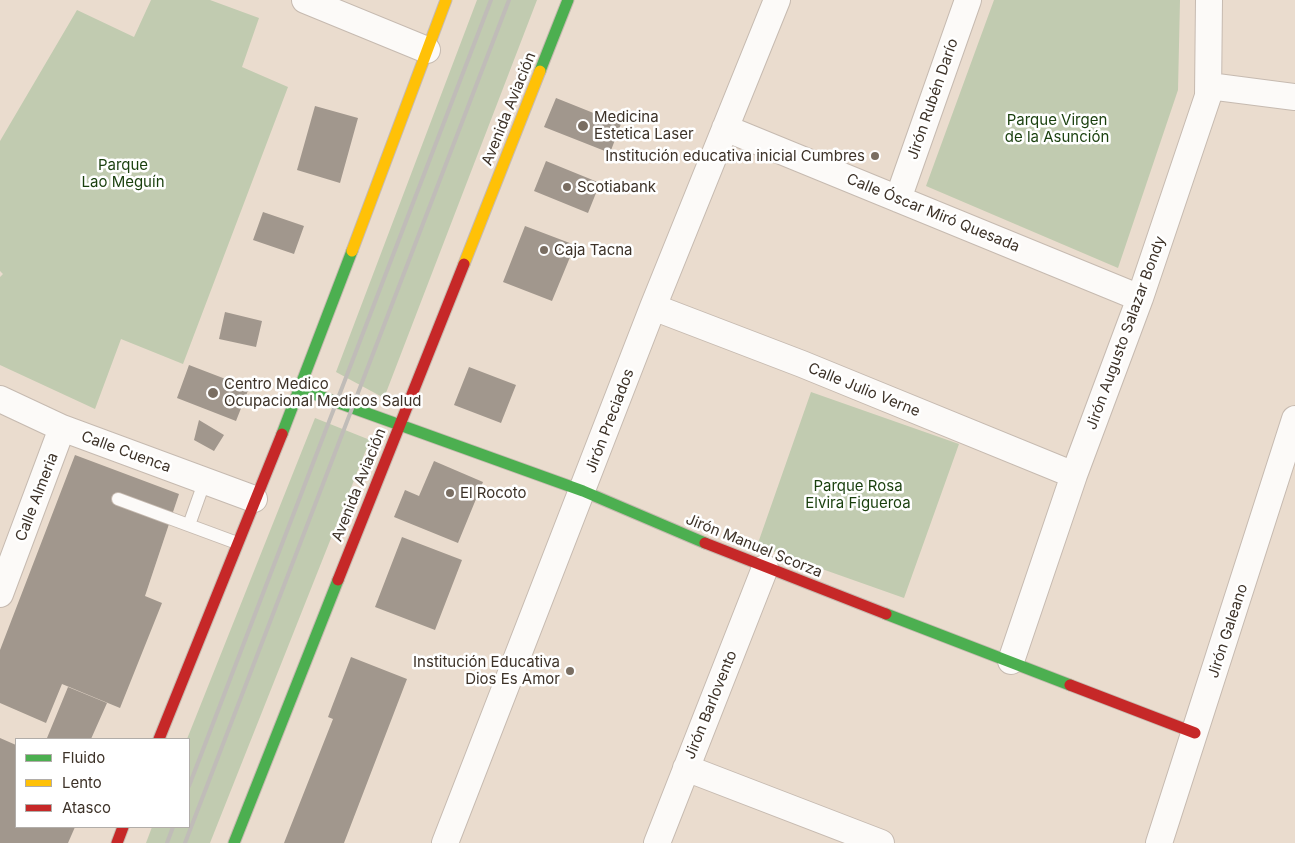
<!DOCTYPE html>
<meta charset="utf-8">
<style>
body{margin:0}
#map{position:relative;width:1295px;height:843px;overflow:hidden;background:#eadcce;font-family:Inter,sans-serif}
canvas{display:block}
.legend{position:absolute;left:15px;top:738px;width:175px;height:90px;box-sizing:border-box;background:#fff;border:1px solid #b1ada9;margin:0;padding:6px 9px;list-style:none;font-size:15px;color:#3d3228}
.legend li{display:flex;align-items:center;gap:10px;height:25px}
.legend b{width:25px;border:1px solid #b1ada9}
</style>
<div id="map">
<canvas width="1295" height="843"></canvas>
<ul class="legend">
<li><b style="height:6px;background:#4caf50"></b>Fluido</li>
<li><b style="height:6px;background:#ffc107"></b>Lento</li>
<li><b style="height:6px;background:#c62828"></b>Atasco</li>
</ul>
</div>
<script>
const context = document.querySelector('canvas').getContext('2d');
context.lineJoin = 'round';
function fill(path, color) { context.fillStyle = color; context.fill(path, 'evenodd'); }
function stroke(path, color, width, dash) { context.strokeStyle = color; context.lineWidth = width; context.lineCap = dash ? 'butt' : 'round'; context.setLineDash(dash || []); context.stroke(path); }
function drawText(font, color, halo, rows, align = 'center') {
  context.font = font + ' Inter,sans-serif'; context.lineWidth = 5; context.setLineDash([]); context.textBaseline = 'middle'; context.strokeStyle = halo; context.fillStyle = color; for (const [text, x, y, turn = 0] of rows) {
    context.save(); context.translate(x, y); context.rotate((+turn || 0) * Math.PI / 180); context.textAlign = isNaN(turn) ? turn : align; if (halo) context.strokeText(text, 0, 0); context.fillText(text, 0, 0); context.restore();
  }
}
fill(new Path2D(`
 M151,0H210L259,18L242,67L288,87L183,364L121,339L95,409L0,365V277L3,274L0,271V141L77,10L134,37Z
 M477,0H537L384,398L336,372Z
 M994,0H1180L1178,90L1118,268L926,186Z
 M811,392L959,444L904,598L757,546Z
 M315,418L370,440L210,843H146L152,827H189L187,739Z`), '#c1cbb0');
fill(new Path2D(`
 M556,98L621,124L610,153L544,127Z
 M315,106L358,118L340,183L297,170Z
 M546,161L600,183L588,213L534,191Z
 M263,212L304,226L294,254L253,240Z
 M525,226L575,245L552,301L503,282Z
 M225,312L262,321L256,347L219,339Z
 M189,365L249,388L236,421L177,398Z
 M469,367L516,385L501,423L454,405Z
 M199,420L224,435L214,451L194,440Z
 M75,455L179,494L145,596L162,603L120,708L62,684L46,723L0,703V650Z
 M434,461L483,482L458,543L394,517L405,490L419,496Z
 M402,537L462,560L435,630L375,607Z
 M351,657L407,679L344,843H284L333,719L328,717Z
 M68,687L107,703L91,739L47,738Z
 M0,738L16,745V827H75L68,843H0Z`), '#a1978d');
const lane = new Path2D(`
 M118,499L237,543
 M189,525L205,480`);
const street = new Path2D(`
 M305,0L427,50
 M1209,86L1295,97
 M725,128L1140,298
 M898,199L968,0
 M653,307L802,364L1074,475
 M0,399L62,428L254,499
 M0,594L62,428
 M1011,661L1074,475L1140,298L1208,96L1209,0
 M686,768L881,843
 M445,843L653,307L777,0
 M657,843L765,568
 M1159,843L1295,419`);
const fast = new Path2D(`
 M540,71L568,0
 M300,389L583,491L705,543
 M282,434L352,251
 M886,614L1070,685
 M234,843L338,580`);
const slow = new Path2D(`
 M352,251L446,0
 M464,264L540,71`);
const jam = new Path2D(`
 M705,543L886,614
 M338,580L464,264
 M1070,685L1195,733
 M159,739L282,434
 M117,843L123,827`);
stroke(lane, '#c6bab0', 14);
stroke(street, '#c6bab0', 28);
stroke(fast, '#c6bab0', 13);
stroke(slow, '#c6bab0', 13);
stroke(jam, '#c6bab0', 13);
stroke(lane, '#fcfaf8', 12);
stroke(street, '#fcfaf8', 26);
stroke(fast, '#4caf50', 11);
stroke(slow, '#ffc107', 11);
stroke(jam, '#c62828', 11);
stroke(new Path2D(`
 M189,786L491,0
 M167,843L173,827
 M185,843L509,0`), '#c0bcb8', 4);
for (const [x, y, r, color] of [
 [583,126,6,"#7a6e62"],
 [875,156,5,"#7a6e62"],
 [567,187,5,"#7a6e62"],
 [544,250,5,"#7a6e62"],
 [213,393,6,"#7a6e62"],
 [450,493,5,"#7a6e62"],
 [570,671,5,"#7a6e62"]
]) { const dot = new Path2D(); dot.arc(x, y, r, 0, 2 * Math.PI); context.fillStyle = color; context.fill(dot); stroke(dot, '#fff', 2); }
drawText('15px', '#3d3228', '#fff', [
 ["Jirón Rubén Darío",933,99,-71],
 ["Avenida Aviación",509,109,-68],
 ["Calle Óscar Miró Quesada",933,213,22],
 ["Jirón Augusto Salazar Bondy",1126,333,-70],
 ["Calle Julio Verne",864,390,22],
 ["Jirón Preciados",610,421,-69],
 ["Calle Cuenca",126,452,20],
 ["Avenida Aviación",359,485,-68],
 ["Calle Almeria",37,497,-69],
 ["Jirón Manuel Scorza",754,546,22],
 ["Jirón Galeano",1228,631,-72],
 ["Jirón Barlovento",711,705,-68]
]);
drawText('15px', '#3d3228', '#fff', [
 ["Medicina",594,117],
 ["Estetica Laser",594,134],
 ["Institución educativa inicial Cumbres",865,156,"right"],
 ["Scotiabank",577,187],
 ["Caja Tacna",554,250],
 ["Centro Medico",224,384],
 ["Ocupacional Medicos Salud",224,401],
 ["El Rocoto",460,493],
 ["Institución Educativa",560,662,"right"],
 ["Dios Es Amor",560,679,"right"]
], 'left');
drawText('15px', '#193f0d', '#fff', [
 ["Parque Virgen",1057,120],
 ["de la Asunción",1057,137],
 ["Parque",123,165],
 ["Lao Meguín",123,182],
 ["Parque Rosa",858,486],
 ["Elvira Figueroa",858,503]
]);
</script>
